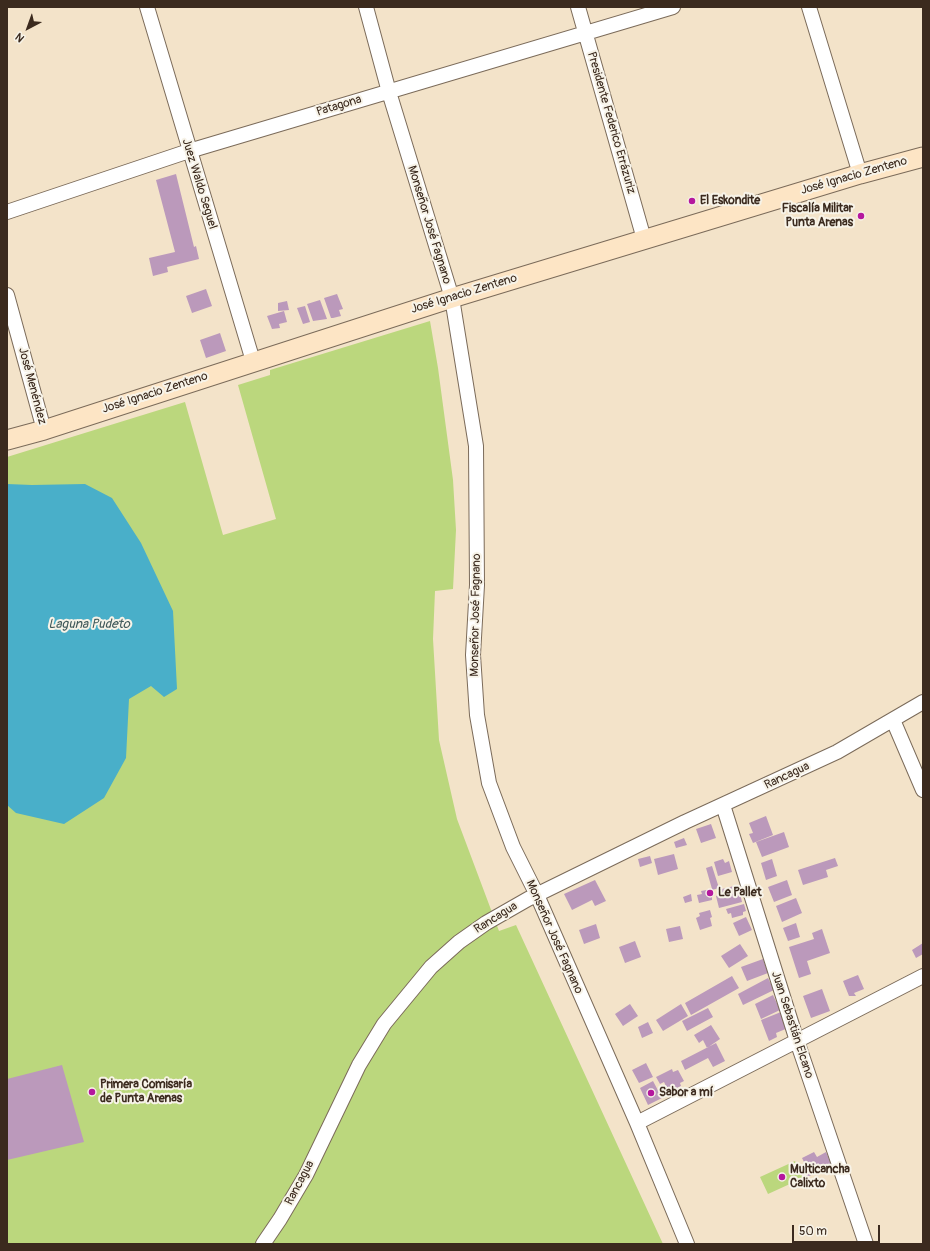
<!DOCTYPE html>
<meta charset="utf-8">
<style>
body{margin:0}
#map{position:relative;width:930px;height:1251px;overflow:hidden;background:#f3e3c9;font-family:Pangolin,sans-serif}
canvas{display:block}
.frame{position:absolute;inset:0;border:8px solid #3b2a1e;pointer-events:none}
.north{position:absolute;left:8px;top:8px;width:40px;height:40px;-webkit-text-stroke:3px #f7f3e8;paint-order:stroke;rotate:221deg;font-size:11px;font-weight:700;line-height:16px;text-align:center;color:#3b2a1e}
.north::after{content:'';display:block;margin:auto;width:14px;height:18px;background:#3b2a1e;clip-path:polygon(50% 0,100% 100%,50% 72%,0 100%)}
.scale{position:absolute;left:792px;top:1225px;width:88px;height:18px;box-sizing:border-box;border:2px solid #3b2a1e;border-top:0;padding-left:5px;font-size:12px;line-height:14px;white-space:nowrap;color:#3b2a1e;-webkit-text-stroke:3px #f7f3e8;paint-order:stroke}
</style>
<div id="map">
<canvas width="930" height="1251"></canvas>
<div class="frame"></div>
<div class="north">N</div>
<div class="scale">50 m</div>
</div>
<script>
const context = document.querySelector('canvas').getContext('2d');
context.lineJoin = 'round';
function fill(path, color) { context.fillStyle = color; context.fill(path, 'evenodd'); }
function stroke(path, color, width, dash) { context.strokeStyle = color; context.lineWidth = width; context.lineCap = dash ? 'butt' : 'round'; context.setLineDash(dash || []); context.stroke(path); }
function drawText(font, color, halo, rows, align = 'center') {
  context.font = font + ' Pangolin,sans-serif'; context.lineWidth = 4; context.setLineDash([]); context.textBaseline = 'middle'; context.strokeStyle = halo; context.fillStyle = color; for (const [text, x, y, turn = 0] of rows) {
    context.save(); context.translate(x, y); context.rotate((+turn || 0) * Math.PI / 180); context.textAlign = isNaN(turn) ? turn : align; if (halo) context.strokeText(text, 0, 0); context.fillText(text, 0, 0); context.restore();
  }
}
fill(new Path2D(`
 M430,321L438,368L453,480L456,530L453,589L435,591L433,639L439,740L457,819L499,931L516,925L663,1244H7V457L185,402L223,535L276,519L238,385L270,375V370Z
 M795,1161L803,1178L768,1194L760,1177Z`), '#bbd77d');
fill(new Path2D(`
 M7,484L32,485L85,484L112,498L141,543L173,611L177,689L164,697L151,686L129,699L126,758L104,798L64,824L16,813L7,805Z`), '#49afc9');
fill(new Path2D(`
 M176,174L194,247L196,246L199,259L167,267L168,272L153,276L149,258L175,252L156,180Z
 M206,289L212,306L192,313L186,296Z
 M337,294L343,309L339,310L341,316L333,318H331L324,298Z
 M320,300L327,319L313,321L307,304Z
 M287,301L289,310L278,311V303Z
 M305,306L310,322L303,324L297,308Z
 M284,311L287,322L279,324L280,328L272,329L267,316Z
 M220,333L226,351L206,358L200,340Z
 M766,816L773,835L753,843L749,834L753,833L749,823Z
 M711,824L716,838L701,843L696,829Z
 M784,832L789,847L762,857L756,842Z
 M684,838L687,845L676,848L674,842Z
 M674,854L678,869L658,875L654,859Z
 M650,856L652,863L640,867L638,859Z
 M835,858L838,866L826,870L828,877L803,885L798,870Z
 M723,859L725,863L729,861L732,872L718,876L714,862Z
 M772,859L777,876L766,880L761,863Z
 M712,866L719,888L712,890V900L699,903L697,895L702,894L701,891L712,889L706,868Z
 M595,880L606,901L595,906L592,900L572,910L564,894Z
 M787,880L792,895L774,902L768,887Z
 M738,885L742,902L719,908L716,896L720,895L718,890Z
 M691,894L692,901L685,903L683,897Z
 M796,898L802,913L782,922L776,906Z
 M744,904L746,911L743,912V915L732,918L731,913L728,914L726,909Z
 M710,910L712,917L710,918L712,926L700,930L696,918L700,916L699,913Z
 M746,917L752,930L739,936L733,923Z
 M796,923L800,937L788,941L783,928Z
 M596,924L600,938L584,944L579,930Z
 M680,926L683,939L669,942L666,929Z
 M822,929L830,953L807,961L811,974L799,978L789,947L814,939L812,933Z
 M635,941L641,957L625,963L619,947Z
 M923,943V954L916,958L912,950Z
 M740,944L748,956L729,968L721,956Z
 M763,959L768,973L747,981L741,967Z
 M858,975L864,989L854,993L856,996H849L843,981Z
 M732,976L739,988L691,1015L685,1003Z
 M768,978L774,990L743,1005L738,994Z
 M822,989L830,1011L811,1018L803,996Z
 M773,995L780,1010L761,1019L755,1004Z
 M630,1004L638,1016L623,1026L615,1014Z
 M681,1004L688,1016L663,1031L656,1020Z
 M708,1008L713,1017L687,1031L682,1021Z
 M781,1012L788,1028L776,1033L777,1037L769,1041L761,1020Z
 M648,1022L653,1033L642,1038L638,1027Z
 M711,1025L720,1039L707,1048L703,1040L699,1043L694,1035Z
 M716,1043L725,1061L713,1067L708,1058L685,1070L681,1061Z
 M646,1063L653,1077L639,1083L632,1070Z
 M62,1065L84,1142L7,1160V1079Z
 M672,1069L673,1072L678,1070L684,1081L680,1083L681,1086L669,1092L664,1082L660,1084L656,1077Z
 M653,1081L662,1098L648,1105L640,1088Z
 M814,1152L817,1157L826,1152L832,1166L807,1177L802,1168L806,1166L802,1158Z`), '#b9b');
const street = new Path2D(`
 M147,7L253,361
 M366,7L389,92L452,298L476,446L477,585L473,655L477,715L489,783L513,847L537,895L637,1123L687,1244
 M578,7L644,239
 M809,7L860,174
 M7,212L189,151L673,7
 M7,295L44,430
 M893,720L923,790
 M723,805L797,1041L866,1244
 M637,1123L923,976
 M263,1244L280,1219L306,1175L359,1065L384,1024L431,967L459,942L486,923L528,899L685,822L837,752L923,702`);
const secondary = new Path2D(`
 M7,440L44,430L452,298L860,174L923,157`);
stroke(street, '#7b6b5a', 16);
stroke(secondary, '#7b6b5a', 21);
stroke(street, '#fff', 14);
stroke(secondary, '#fde5c5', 19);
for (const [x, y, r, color] of [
 [692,201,4,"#b5179e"],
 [861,216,4,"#b5179e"],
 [710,893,4,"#b5179e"],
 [92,1092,4,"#b5179e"],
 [651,1093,4,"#b5179e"],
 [782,1177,4,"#b5179e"]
]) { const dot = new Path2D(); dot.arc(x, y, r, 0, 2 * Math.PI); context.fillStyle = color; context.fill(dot); stroke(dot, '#f7f3e8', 1.5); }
drawText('12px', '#3b2a1e', '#f7f3e8', [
 ["Patagona",339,106,-17],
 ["Presidente Federico Errázuriz",611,123,74],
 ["José Ignacio Zenteno",854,176,-16],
 ["Juez Waldo Seguel",199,184,73],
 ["Monseñor José Fagnano",429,225,73],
 ["José Ignacio Zenteno",464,294,-17],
 ["José Menéndez",32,386,75],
 ["José Ignacio Zenteno",155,393,-18],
 ["Monseñor José Fagnano",476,615,-89],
 ["Rancagua",787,776,-25],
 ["Rancagua",496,918,-32],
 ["Monseñor José Fagnano",554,937,66],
 ["Juan Sebastián Elcano",792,1025,72],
 ["Rancagua",300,1183,-62]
]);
drawText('bold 12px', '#3b2a1e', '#f7f3e8', [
 ["El Eskondite",700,201],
 ["Fiscalía Militar",853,209,"right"],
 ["Punta Arenas",853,223,"right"],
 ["Le Pallet",718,893],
 ["Primera Comisaría",100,1085],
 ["de Punta Arenas",100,1099],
 ["Sabor a mí",659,1093],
 ["Multicancha",790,1170],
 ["Calixto",790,1184]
], 'left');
drawText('italic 13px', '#40595a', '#f7f3e8', [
 ["Laguna Pudeto",89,625]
]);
</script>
